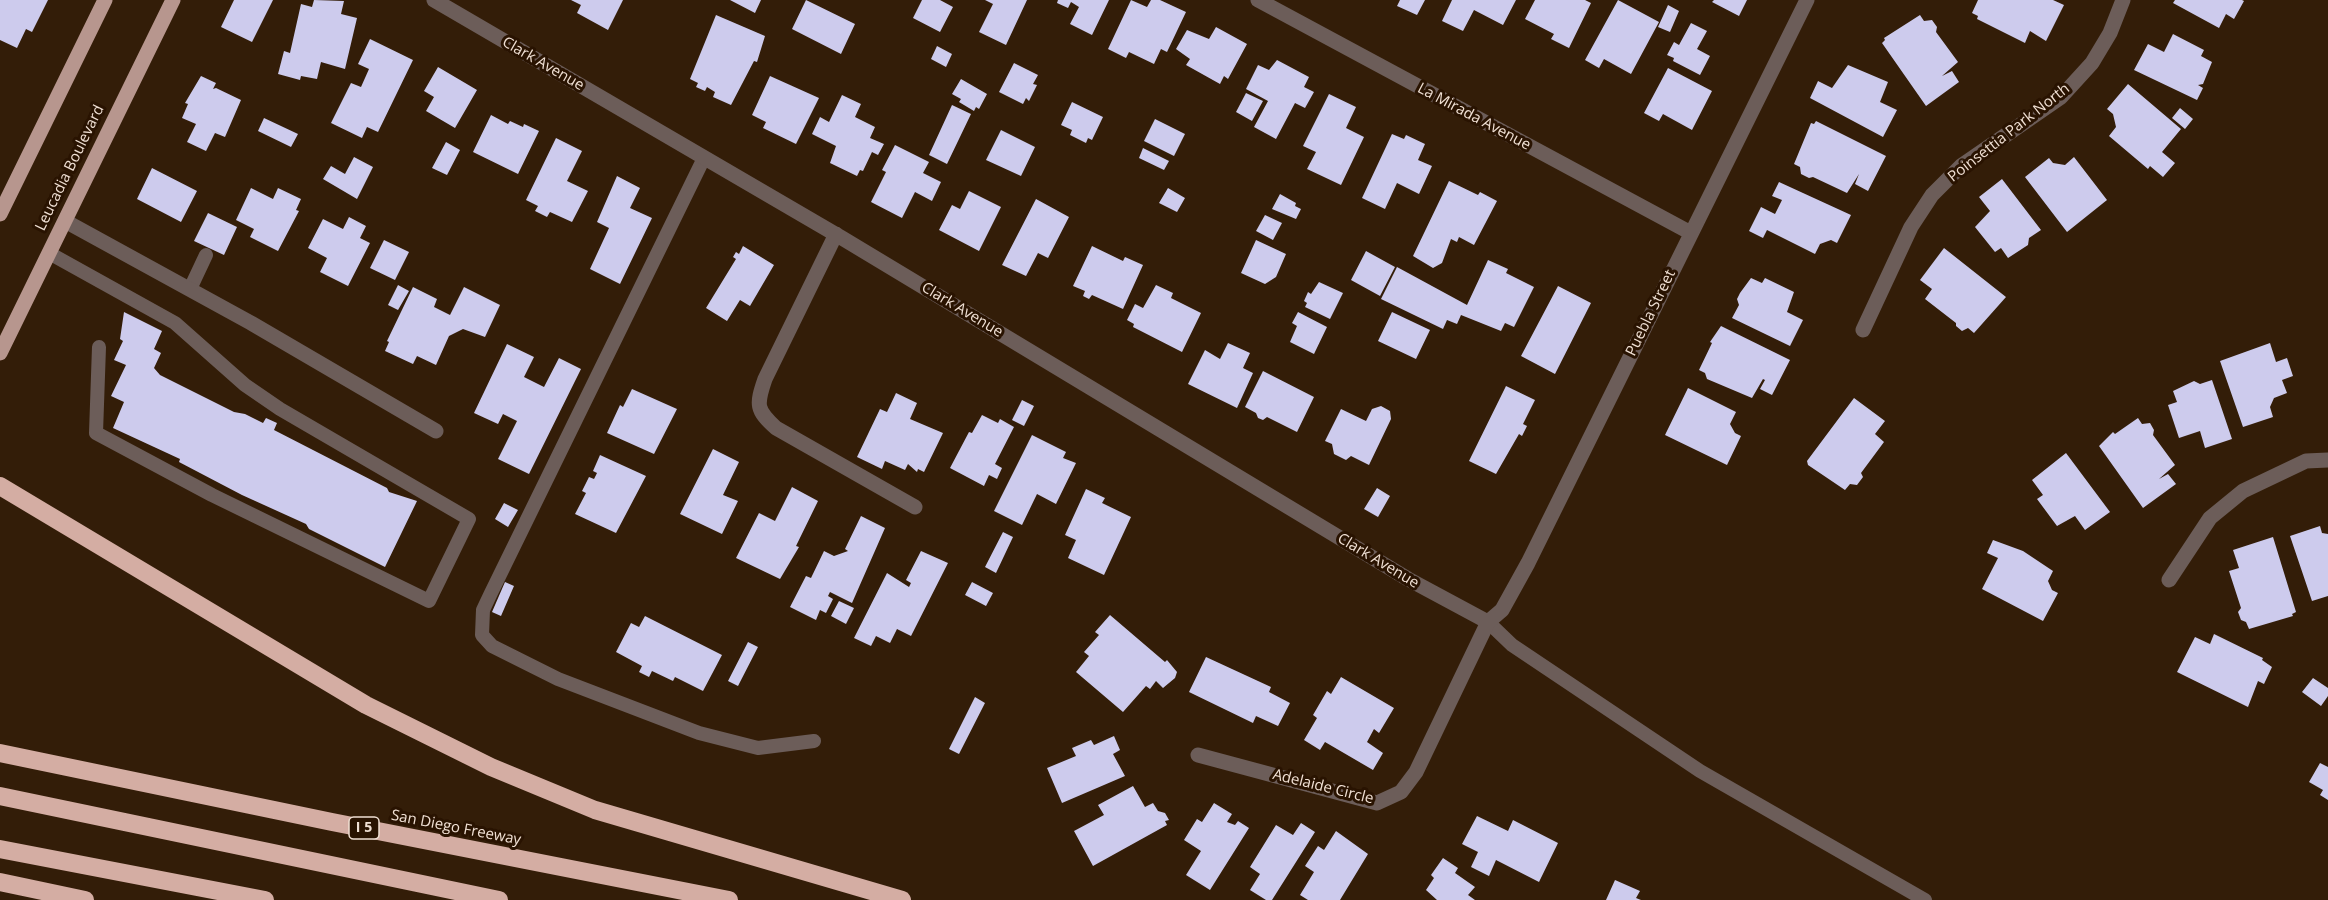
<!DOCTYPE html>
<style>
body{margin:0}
canvas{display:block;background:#331d08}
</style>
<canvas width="2328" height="900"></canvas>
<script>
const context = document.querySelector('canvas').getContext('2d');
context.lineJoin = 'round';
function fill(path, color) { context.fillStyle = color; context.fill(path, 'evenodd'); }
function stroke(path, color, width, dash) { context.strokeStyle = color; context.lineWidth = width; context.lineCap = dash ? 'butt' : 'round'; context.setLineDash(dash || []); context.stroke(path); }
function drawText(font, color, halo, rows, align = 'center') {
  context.font = font + ' "Open Sans",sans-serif'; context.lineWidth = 6; context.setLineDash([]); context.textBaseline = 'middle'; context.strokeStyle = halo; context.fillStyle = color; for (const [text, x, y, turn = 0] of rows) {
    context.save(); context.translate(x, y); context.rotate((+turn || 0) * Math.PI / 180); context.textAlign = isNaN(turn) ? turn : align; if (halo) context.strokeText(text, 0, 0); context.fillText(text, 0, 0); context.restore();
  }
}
fill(new Path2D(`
 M0,0H48L32,32L26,29L17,48L0,40Z
 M234,0H273L252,42L221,27Z
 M314,0L344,1L341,14L357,18L345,69L321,62L317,79L301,76L300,80L278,74L284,51L290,53L301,4L312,7Z
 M571,0H623L608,30L577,13L581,5Z
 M730,0H761L755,13Z
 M806,0L855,24L841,54L792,29Z
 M922,0H940L953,7L940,32L913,18Z
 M985,0H1027L1006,45L979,32L993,4Z
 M1058,0H1109L1092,35L1070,24L1079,7L1071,2L1068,8L1057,3Z
 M1131,0L1147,7L1151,0H1160L1186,12L1167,52L1161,49L1154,64L1129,52L1126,58L1108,49Z
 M1400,0H1425L1417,15L1397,6Z
 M1452,0H1516L1503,25L1474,10L1463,31L1442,21Z
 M1535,0H1585L1591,3L1569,48L1551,39L1554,34L1525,19Z
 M1618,0L1659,22L1631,74L1604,59L1599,68L1585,60Z
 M1714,0H1747L1739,16L1712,2Z
 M1978,0H2053L2064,5L2046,41L2030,31L2025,43L1977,19L1978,16L1972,13Z
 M2175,0H2242L2244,1L2234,19L2226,14L2219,28L2173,3Z
 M1668,5L1679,11L1670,32L1658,27Z
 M716,15L765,36L757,62L754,61L731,105L713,97L715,92L707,87L705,91L696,87L698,83L690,79Z
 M1920,15L1924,21L1932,20L1937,27L1936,32L1958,62L1942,76L1952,71L1959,82L1926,106L1882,43L1885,40L1884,38Z
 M1691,23L1707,31L1697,49L1710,56L1700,75L1673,61L1674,58L1667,55L1674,42L1679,45Z
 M1216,27L1247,44L1228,79L1224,76L1220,84L1186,65L1190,59L1176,49L1187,30L1209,39Z
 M2173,34L2204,50L2201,56L2212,62L2203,84L2198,85L2203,88L2197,100L2134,70L2148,44L2164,52Z
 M370,39L413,60L378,132L367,127L362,138L331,123L351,83L361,87L369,69L358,64Z
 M937,46L952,54L946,67L931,59Z
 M1277,60L1309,77L1304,87L1314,92L1305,108L1295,103L1276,139L1254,127L1268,101L1246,89L1258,65L1269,70Z
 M1014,63L1038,75L1033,84L1037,85L1029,101L1026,98L1023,104L999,92Z
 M1848,65L1888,82L1880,102L1897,110L1883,137L1810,98L1818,81L1832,88Z
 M438,67L477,90L455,128L426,111L434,97L424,91Z
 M1668,68L1712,91L1692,130L1663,114L1659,121L1644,113Z
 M201,76L216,83L213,89L216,88L241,100L225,137L215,133L206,151L187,142L196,124L182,118L188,104L185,103Z
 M770,76L819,98L796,144L763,128L766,122L752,115Z
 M961,79L987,94L979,109L976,107L974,111L959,102L961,99L952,94Z
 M2128,84L2181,129L2162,152L2175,163L2163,177L2150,166L2148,169L2109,136L2116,127L2113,114L2107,109Z
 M1246,93L1263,101L1252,121L1236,112Z
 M1329,94L1356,107L1346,128L1364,137L1341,185L1307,169L1316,152L1303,146Z
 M842,95L861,104L855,117L875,127L870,138L884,144L878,155L872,152L863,171L860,170L857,176L830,163L836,146L812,134L820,117L829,122Z
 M1072,102L1103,117L1092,140L1088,138L1086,143L1070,135L1072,130L1061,125Z
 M952,105L971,114L947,164L929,155Z
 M2180,108L2193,119L2185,129L2172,118Z
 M491,115L508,124L510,121L523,127L524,124L539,131L518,174L473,152Z
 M264,118L298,134L291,147L258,131Z
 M1155,119L1185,134L1174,156L1144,141Z
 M1816,121L1886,156L1868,191L1855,184L1859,174L1847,193L1813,177L1809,178L1801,174L1800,167L1794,164L1811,123L1814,124Z
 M1001,130L1035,147L1021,176L986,160Z
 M1392,134L1404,139L1406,135L1425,144L1418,160L1432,166L1419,194L1397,183L1385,209L1362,198Z
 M556,138L582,151L567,181L588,191L572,222L550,212L547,217L535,211L538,206L526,200Z
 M446,142L460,150L447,175L432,168Z
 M895,145L929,162L923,173L941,182L932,201L915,192L902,218L871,202L886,172L882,170Z
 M1143,148L1169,161L1164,170L1139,158Z
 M354,157L373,167L357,199L323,179L331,166L345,174Z
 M2074,157L2107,200L2067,232L2025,177L2049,158L2053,163L2065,165Z
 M152,168L197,191L181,222L137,199Z
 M617,176L640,188L630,208L652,218L620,284L590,269L609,228L597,222Z
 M2002,179L2041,230L2029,238L2028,245L2008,258L2001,248L1995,252L1975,227L1990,211L1979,197Z
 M1449,181L1478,195L1480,192L1497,201L1474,245L1459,237L1457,242L1451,239L1442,263L1433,268L1413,256Z
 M1779,182L1851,215L1837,243L1831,240L1820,244L1815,254L1767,230L1763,238L1749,231L1761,207L1775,214L1782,200L1772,196Z
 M251,188L273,199L278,188L301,199L296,210L299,211L278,251L250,237L254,229L236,220Z
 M1168,188L1185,198L1177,212L1159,203Z
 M969,191L1001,207L979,251L939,230L952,205L960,209Z
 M1280,194L1296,203L1295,206L1301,209L1296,219L1272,209Z
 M1036,199L1069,217L1048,258L1038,253L1026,276L1002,265Z
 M208,213L237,227L224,255L194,241Z
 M1265,215L1282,223L1273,240L1256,231Z
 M349,217L366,226L360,238L370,243L348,286L320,272L327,258L308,248L323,219L343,229Z
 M384,240L409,252L395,280L370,268Z
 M1256,240L1286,254L1276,277L1265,284L1241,273Z
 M743,246L774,265L750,306L740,300L727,321L706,308L736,259L733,257L736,252L739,254Z
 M1092,246L1123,261L1125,257L1143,265L1123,309L1092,295L1089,299L1083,296L1085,291L1073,286Z
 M1944,248L2006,297L1974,333L1968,328L1962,331L1956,326V323L1925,299L1932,289L1920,280Z
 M1366,251L1395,267L1380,296L1351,280Z
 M1488,260L1508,269L1506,273L1534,287L1514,327L1505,323L1501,331L1461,315L1457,324L1447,320L1443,329L1381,299L1397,267L1467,305Z
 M1751,278L1762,283L1765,278L1794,292L1787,312L1803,320L1790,346L1732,318L1739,305L1737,299L1740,293Z
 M1319,282L1343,293L1330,319L1305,307L1307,303L1304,301L1308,292L1311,294Z
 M398,285L409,291L398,310L388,305Z
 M1156,285L1173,293L1171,298L1201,313L1182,352L1133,327L1134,324L1127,320L1135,304L1143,308Z
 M1558,286L1591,303L1555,374L1521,356Z
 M413,287L437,299L434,307L450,315L464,287L500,305L485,337L463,329L449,336L436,365L417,356L413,364L385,351L389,342L387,341Z
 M124,312L162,331L154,349L161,353L154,368L160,375L234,412L245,414L263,423L266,418L277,423L274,430L387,488L389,492L417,501L385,567L309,529L306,524L242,495L179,462L180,459L113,428L124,402L111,396L126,365L114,360L123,341L120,339Z
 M1298,312L1327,327L1314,354L1290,342L1297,326L1292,323Z
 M1392,312L1430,330L1416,359L1378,341Z
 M1721,326L1790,360L1772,395L1760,389L1765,380L1763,379L1752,398L1707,379L1705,373L1699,370L1712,343L1710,342Z
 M1228,343L1250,353L1243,368L1253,373L1237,408L1188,384L1205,350L1220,359Z
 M2270,343L2276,362L2287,358L2293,376L2282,380L2287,393L2274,398L2270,407L2273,417L2243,427L2220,361Z
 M507,344L534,357L524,377L544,387L559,358L581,369L529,474L498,459L517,421L503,414L498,424L474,413Z
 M1263,371L1314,397L1297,432L1267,417L1263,420L1258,418L1256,413L1245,407Z
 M2212,380L2232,439L2205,448L2200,431L2179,438L2168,405L2177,402L2173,391L2194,381L2200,384Z
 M1506,386L1535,400L1523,424L1527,426L1522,436L1519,434L1496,474L1469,461Z
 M1688,388L1736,412L1730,424L1735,433L1741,436L1727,465L1665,435Z
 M632,389L677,409L654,454L607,433L620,405L623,407Z
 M896,393L917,403L910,419L943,433L924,472L918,469L917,472L908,464L905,470L885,461L882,469L857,457L880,409L887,412Z
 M1854,398L1885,421L1875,434L1884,442L1861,473L1863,477L1857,485L1850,484L1845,490L1808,465L1807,461Z
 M1022,400L1034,406L1024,426L1012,420Z
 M1381,406L1390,411L1391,419L1369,465L1351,456L1346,460L1334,454L1332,444L1325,441L1341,409L1366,421L1372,409Z
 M982,415L998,423L1000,419L1014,427L995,464L1002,468L997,479L989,475L984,486L950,468L969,432L972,433Z
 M2138,418L2142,424L2150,423L2154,430L2153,435L2175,465L2159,479L2168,474L2176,484L2143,508L2099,446L2113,432L2115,434Z
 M1032,435L1066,452L1063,458L1076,463L1056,504L1037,494L1022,525L994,511Z
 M713,449L739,462L723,495L738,501L722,534L680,514Z
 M2066,453L2110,512L2085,530L2075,516L2057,526L2037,499L2043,495L2032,480Z
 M600,455L646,476L616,533L575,514L586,493L582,491L589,477L594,479L597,473L593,471Z
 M792,487L818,501L796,546L799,547L780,579L736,558L759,513L775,521Z
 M1377,488L1390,496L1378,517L1364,509Z
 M1086,489L1105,498L1102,503L1131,517L1104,575L1068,558L1076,540L1065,535Z
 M504,503L518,510L508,527L495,519Z
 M861,516L885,528L852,603L830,592L828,596L833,599L826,613L820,610L816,620L790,607L806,576L811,578L824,551L834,556L848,551L845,549Z
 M2320,526L2322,533L2328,534V596L2312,601L2290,536Z
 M1003,532L1013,537L996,573L985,567Z
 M2273,537L2296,612L2292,614L2293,616L2249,629L2246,622L2241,620L2238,612L2241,608L2229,571L2239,568L2233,550Z
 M1993,540L2023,551L2053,571L2048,581L2052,590L2058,593L2043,621L1982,589L1998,558L1987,553Z
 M921,551L948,563L911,636L897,629L890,643L876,636L871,646L854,638L887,573L909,587L911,583L906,580Z
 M505,582L514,586L501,616L492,612Z
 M972,582L993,593L986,606L965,595Z
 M839,601L854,608L846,624L831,616Z
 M1110,615L1165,662L1167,660L1177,672L1175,678L1163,688L1156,681L1150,689L1146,686L1123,712L1076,672L1089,656L1084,652L1099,635L1095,632Z
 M645,616L722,655L703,691L675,677L673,681L652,671L649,677L639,672L642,666L616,652L631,623L639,627Z
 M2214,634L2263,658L2262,660L2272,667L2264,684L2258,681L2248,707L2177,672L2195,637L2210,644Z
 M748,642L758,647L738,686L728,681Z
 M1206,657L1271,687L1269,692L1290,703L1278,726L1256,716L1253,723L1189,692Z
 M1341,677L1394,708L1379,733L1374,729L1367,742L1383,753L1373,770L1325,742L1320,750L1304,740L1317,718L1313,715L1327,691L1331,694Z
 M2313,678L2328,688V696L2321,706L2302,692Z
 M975,697L985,703L959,754L949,749Z
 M1114,736L1120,750L1113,754L1125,776L1062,803L1047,768L1076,756L1072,748L1091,740L1094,745Z
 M2320,763L2328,767V800L2320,795L2323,790L2309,782Z
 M1133,786L1145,807L1153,803L1158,811L1165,813L1169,820L1165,821L1167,825L1093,866L1074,831L1104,815L1098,805Z
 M1214,803L1232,814L1227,822L1235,825L1238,821L1249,828L1210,890L1186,875L1201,851L1184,840L1197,819L1202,822Z
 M1477,816L1508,831L1513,820L1558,843L1539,882L1496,860L1489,876L1471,867L1478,852L1462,844Z
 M1301,823L1315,832L1272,900H1266L1250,890L1260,874L1250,867L1276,825L1293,835Z
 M1336,831L1368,854L1340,900H1308L1300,895L1314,872L1305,866L1318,846L1324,850Z
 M1443,858L1458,868L1455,873L1475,887L1468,895L1475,900H1437L1426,890L1434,878L1431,875Z
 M1615,880L1640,891L1636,898L1641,900H1606Z`), '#cdcbed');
stroke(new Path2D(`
 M704,158L491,593L483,610L482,635L492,646L558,679L699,733L758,748L814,741
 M49,253L175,323L245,385L280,409L469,519L429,601L212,495L96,433L99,347
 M190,289L206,255
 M1488,622L1512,645L1700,771L1925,900`), '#6c5d59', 14);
stroke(new Path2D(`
 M434,0L842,238L1408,579L1488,622
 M1258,0L1691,233
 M65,221L251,323L436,431
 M836,234L765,379C756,405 756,410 776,428L915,507
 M1863,330L1911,227L1932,195L1961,166L2061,97L2092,63L2110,33L2123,0
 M2169,580L2210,518L2243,491L2306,461L2328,460
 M1198,755L1377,803L1401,792L1416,772L1488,622L1502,610L1528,563L1807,0`), '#6c5d59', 15);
stroke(new Path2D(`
 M0,214L105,0
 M0,353L173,0`), '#b7968e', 15);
stroke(new Path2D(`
 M0,486L366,705L491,767L595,810L902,900
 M0,753L332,822L729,900
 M0,796L499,900
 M0,849L265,900
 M0,882L85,900`), '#d4ada3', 18);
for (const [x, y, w] of [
 [364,828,30]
]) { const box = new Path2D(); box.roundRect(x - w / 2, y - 11, w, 22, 4.5); context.fillStyle = '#291301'; context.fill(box); stroke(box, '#f0e0d4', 1.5); }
drawText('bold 14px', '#f0e0d4', null, [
 ["I 5",364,828]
]);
drawText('15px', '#f0e0d4', '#291301', [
 ["Clark Avenue",543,64,30],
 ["La Mirada Avenue",1474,117,28],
 ["Poinsettia Park North",2009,133,-38],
 ["Leucadia Boulevard",70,168,-64],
 ["Clark Avenue",962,310,31],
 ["Puebla Street",1651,313,-64],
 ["Clark Avenue",1378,561,31],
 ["Adelaide Circle",1323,787,14],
 ["San Diego Freeway",456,828,11]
]);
</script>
